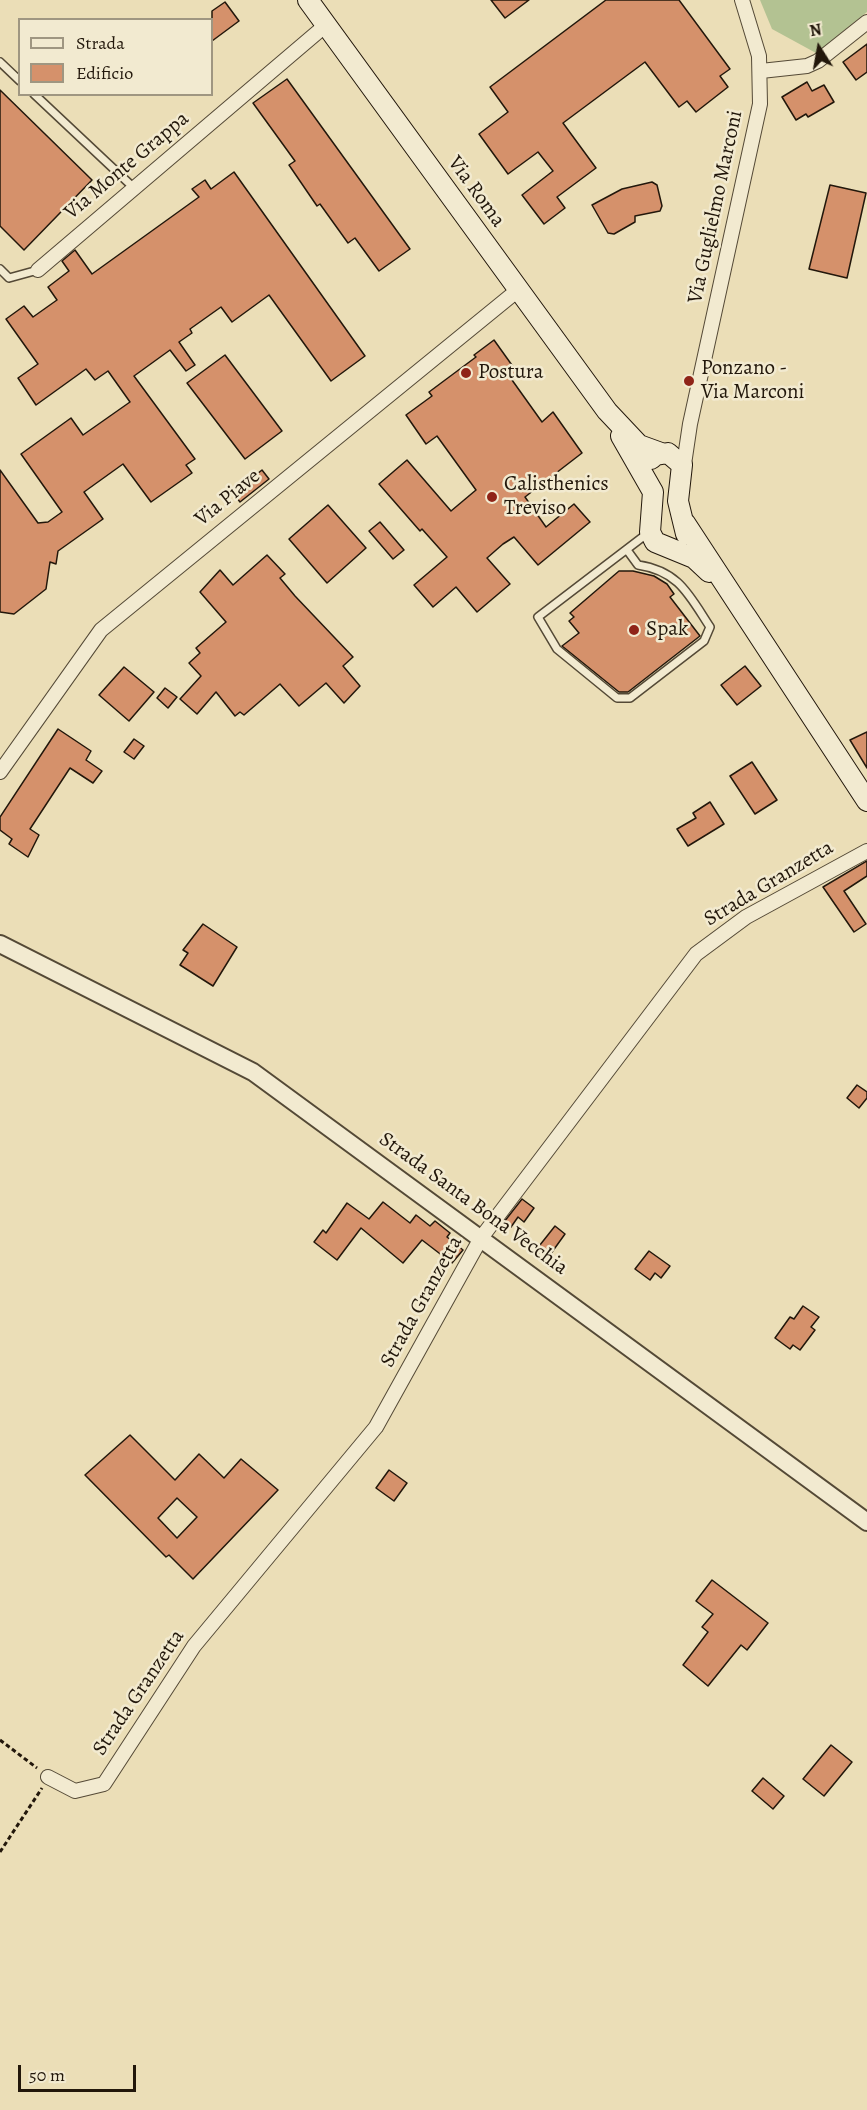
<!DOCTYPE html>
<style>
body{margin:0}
#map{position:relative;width:867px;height:2110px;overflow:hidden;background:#ebdeb7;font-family:Alegreya,serif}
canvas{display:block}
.legend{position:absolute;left:18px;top:18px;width:195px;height:78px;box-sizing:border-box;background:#f2ead0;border:2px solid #9f9681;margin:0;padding:8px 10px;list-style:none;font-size:18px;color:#22170b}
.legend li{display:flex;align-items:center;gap:12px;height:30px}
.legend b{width:30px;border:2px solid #9f9681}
.north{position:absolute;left:789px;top:18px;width:60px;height:60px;-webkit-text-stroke:4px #f2ead0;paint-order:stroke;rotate:349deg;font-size:16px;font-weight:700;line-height:24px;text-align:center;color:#22170b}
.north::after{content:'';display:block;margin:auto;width:21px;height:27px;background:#22170b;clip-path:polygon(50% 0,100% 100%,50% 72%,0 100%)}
.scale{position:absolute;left:18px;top:2065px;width:118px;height:27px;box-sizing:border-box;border:3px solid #22170b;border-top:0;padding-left:8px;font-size:18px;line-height:21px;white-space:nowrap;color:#22170b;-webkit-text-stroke:4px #f2ead0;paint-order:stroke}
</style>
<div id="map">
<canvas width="867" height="2110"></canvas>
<ul class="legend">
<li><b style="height:8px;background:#f2ead0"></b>Strada</li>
<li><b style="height:16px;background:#d5916b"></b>Edificio</li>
</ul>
<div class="north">N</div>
<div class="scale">50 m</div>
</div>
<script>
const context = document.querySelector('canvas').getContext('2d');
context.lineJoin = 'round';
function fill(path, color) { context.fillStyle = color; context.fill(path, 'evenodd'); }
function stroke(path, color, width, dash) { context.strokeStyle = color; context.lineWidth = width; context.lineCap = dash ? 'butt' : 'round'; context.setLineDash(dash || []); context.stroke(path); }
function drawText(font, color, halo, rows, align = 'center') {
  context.font = font + ' Alegreya,serif'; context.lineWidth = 5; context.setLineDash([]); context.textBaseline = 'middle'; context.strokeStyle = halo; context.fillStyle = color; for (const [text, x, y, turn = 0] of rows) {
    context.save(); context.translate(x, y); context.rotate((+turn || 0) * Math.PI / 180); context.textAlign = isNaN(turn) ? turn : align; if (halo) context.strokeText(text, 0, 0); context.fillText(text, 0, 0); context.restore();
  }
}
fill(new Path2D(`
 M760,0H867V12L816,53L772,29Z`), '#b3c292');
const building = new Path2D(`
 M491,0H529L505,18Z
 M606,0H679L730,69L720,76L728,87L696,112L687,101L679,107L645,62L563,123L596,168L557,197L565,208L544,224L522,195L553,171L538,152L508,174L479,134L508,112L490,87Z
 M225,2L239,21L212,41V11Z
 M867,44V72L856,80L843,62Z
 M287,79L410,249L379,271L355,238L348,243L320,204L317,206L289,165L295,161L253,103Z
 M807,82L812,91L824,85L834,102L808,117L806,114L796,120L782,97Z
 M0,90L92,180L24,250L0,226Z
 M234,172L365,356L331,381L269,295L232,322L221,307L190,329L192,333L179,342L195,365L186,371L170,350L134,376L195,459L186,465L192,473L151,502L123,464L84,492L103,519L58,551L56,564L50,562L46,589L14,614L0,612V470L38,523L48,522L62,512L21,454L71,418L83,435L130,402L108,371L95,380L86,369L36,405L18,378L38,364L6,319L24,306L33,317L57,300L48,287L69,271L62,261L75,250L92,274L199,197L192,189L205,180L211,189Z
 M652,182L657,185L662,206L660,211L635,216V222L614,234L608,233L592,205L622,189Z
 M830,185L866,193L847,278L809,269Z
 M494,340L519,375L512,380L542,422L553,412L582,453L525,497L546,527L574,504L590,522L538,565L514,537L503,544L487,558L510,584L477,612L456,587L433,607L414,585L447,557L422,529L420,531L379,484L407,460L451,511L476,490L437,436L426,444L406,415L432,396L429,392L476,357L474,355Z
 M225,355L282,431L245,459L187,383Z
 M262,470L269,479L240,502L233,493Z
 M328,505L366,548L327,583L289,539Z
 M380,522L404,550L393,559L369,531Z
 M267,555L285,574L280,578L295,596L353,657L343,666L360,686L344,703L326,683L299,706L280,684L244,715L240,712L235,716L216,692L197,714L180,699L201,676L189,663L200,653L196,648L226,622L200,592L220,570L233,585Z
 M619,571H633L654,576L667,584L674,594L670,597L700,636L628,692H619L562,646L579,633L569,621L574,617L570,613Z
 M745,666L761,686L737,705L721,685Z
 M124,667L154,692L129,721L99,695Z
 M165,688L177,697L168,708L157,698Z
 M58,729L91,751L86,760L102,771L93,783L70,768L30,829L39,835L28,857L9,844L12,839L0,830V817Z
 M867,732V768L850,740Z
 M134,739L144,746L134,759L124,752Z
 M752,762L777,800L755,814L730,776Z
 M710,802L724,824L688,846L677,829L696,818L693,813Z
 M867,861V876L844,891L866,924L854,932L823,887Z
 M203,924L237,947L213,986L180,965L188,953L183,950Z
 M857,1085L867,1092V1098L859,1108L847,1098Z
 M522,1199L534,1208L524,1222L518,1217L511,1227L504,1222Z
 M383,1202L410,1223L416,1215L430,1226L435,1221L450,1233L447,1237L463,1250L452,1263L422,1240L403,1263L361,1228L337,1260L314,1242L323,1230L326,1233L347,1203L369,1219Z
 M555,1226L565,1234L547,1259L536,1250Z
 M649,1251L670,1266L661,1278L655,1273L650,1280L635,1269Z
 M803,1306L819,1317L811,1327L815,1330L800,1350L793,1345L790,1349L775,1338L790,1317L794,1319Z
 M130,1435L175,1480L199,1454L224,1478L241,1459L278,1490L193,1579L169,1555L166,1557L85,1475ZM177,1498L197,1517L177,1538L158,1518Z
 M389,1470L407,1483L394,1501L376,1488Z
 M712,1580L768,1623L747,1650L741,1645L708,1686L683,1665L708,1632L702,1627L713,1614L696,1601Z
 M831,1745L852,1762L824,1796L803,1779Z
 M763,1778L784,1796L773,1809L752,1791Z`);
fill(building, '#d5916b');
stroke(building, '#22170b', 1.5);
const service = new Path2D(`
 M0,62L20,81
 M34,94L134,188
 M0,269L9,278L38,270
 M627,550L638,565C679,571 689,595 710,627L704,641L630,698H617L557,649L538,617L648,533`);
const minor = new Path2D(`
 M761,71L807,66L818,61L867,22
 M38,270L326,25
 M683,471L690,424L760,104L759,56L742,0
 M0,772L101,630L518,290
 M48,1777L75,1791L104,1784L194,1646L376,1427L481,1238L696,954L746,917L867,851`);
const tertiary = new Path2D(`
 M0,944L253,1072L867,1522`);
const secondary = new Path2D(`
 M308,0L607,411L639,445L661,453
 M621,436L653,492L650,532L655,542L694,558L709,572
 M651,459L656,455L668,453L682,465L678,501L686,534
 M685,523L867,801`);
stroke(service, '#544936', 10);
stroke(minor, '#544936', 16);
stroke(tertiary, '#544936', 20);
stroke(secondary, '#22170b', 22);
stroke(new Path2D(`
 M0,1740L37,1768
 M0,1852L42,1788`), '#22170b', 3, [4.5, 3]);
stroke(service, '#f2ead0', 7);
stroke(minor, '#f2ead0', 14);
stroke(tertiary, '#f2ead0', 16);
stroke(secondary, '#f2ead0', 20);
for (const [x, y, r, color] of [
 [466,373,6,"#8f2418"],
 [689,381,6,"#8f2418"],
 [492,497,6,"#8f2418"],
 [634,630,6,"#8f2418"]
]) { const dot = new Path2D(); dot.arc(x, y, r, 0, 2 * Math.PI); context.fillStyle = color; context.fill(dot); stroke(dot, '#f2ead0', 2); }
drawText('21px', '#22170b', '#f2ead0', [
 ["Via Monte Grappa",127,166,-40],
 ["Via Roma",476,192,54],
 ["Via Guglielmo Marconi",716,207,-78],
 ["Via Piave",228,498,-39],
 ["Strada Granzetta",769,884,-31],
 ["Strada Santa Bona Vecchia",473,1204,36],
 ["Strada Granzetta",422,1302,-61],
 ["Strada Granzetta",139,1693,-56]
]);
drawText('21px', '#22170b', '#f2ead0', [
 ["Ponzano -",701,369],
 ["Via Marconi",701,393],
 ["Postura",478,373],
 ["Calisthenics",504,485],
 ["Treviso",504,509],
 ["Spak",646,630]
], 'left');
</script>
